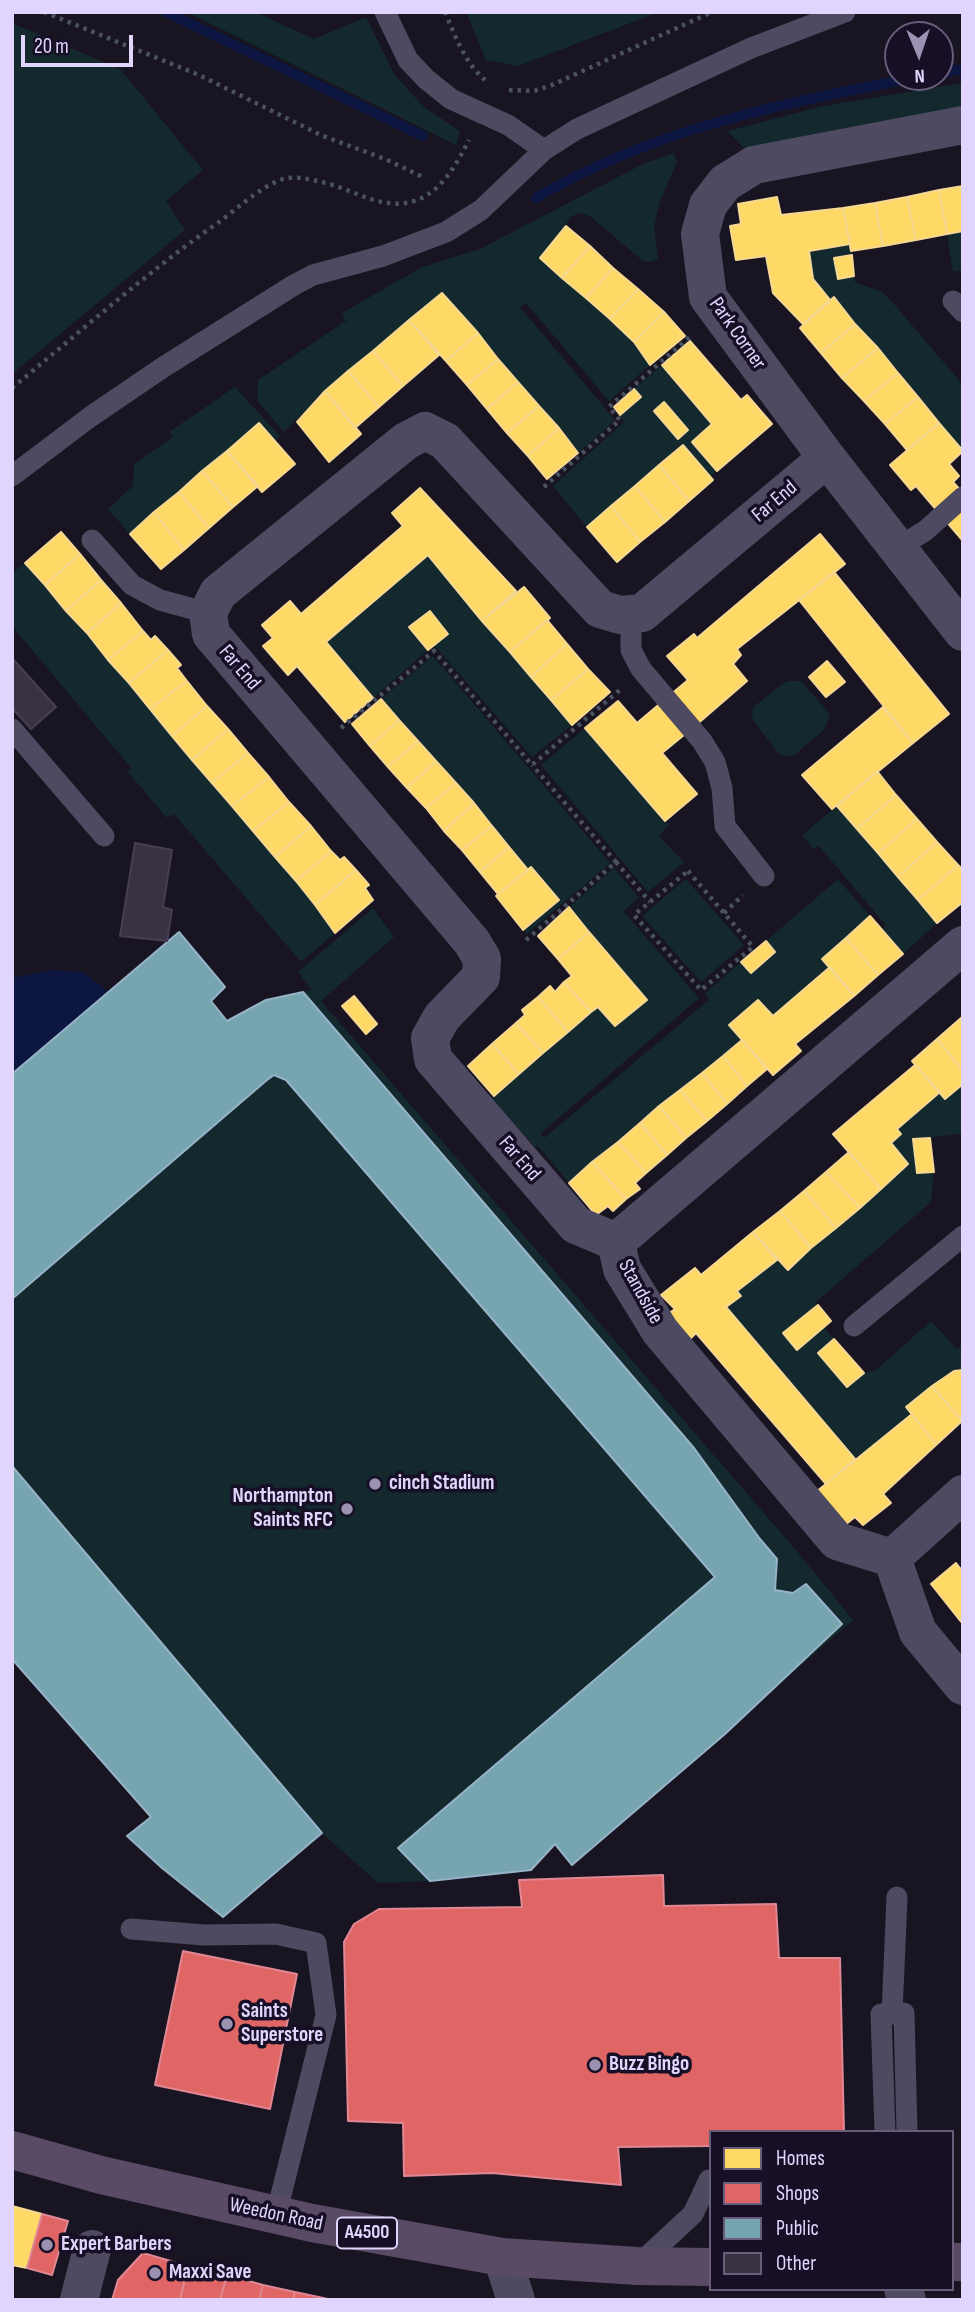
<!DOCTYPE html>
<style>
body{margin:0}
#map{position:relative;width:975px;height:2312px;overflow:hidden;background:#181421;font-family:"Sofia Sans Condensed",sans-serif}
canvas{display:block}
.frame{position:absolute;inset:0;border:14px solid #e1d5fe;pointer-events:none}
.legend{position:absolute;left:709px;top:2130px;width:245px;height:161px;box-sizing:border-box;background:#170f26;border:2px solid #685e7c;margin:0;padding:9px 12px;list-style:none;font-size:21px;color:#e1d5fe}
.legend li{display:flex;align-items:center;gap:14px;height:35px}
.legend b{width:35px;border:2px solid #685e7c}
.north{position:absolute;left:884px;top:21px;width:70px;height:70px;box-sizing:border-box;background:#170f26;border:2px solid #685e7c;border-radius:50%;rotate:178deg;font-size:19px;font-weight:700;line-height:28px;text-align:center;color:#e1d5fe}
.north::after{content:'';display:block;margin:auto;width:24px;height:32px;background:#9b91b1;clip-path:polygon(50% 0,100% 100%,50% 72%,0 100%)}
.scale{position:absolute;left:21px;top:35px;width:112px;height:32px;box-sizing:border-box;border:4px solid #e1d5fe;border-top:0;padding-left:9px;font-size:21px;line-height:24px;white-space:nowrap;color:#e1d5fe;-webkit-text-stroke:5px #170f26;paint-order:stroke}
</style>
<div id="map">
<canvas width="975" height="2312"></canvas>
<div class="frame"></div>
<ul class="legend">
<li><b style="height:19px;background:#ffd966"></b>Homes</li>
<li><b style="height:19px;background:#e06666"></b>Shops</li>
<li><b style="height:19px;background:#76a5af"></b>Public</li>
<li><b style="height:19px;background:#383243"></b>Other</li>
</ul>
<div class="north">N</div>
<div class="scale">20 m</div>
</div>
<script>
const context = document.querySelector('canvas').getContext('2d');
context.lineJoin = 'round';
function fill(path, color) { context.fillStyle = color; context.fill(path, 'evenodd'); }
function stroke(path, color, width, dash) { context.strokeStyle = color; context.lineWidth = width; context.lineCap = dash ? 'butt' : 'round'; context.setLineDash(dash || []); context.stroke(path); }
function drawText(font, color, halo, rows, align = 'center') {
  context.font = font + ' "Sofia Sans Condensed",sans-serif'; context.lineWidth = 7; context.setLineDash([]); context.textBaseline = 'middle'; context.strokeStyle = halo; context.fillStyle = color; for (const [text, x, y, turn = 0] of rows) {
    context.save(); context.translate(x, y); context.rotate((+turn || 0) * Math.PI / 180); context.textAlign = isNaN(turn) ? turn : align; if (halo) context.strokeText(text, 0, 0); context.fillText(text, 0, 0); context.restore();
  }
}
fill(new Path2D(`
 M187,12H255L314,39L366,17L394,74L423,106L460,131L456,145Z
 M466,12H659L518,66L486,60Z
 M12,23L120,69L203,170L166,201L185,230L12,374Z
 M963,83V111L749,153L728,131L823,106Z
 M674,153L677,162L660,201L654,226L658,258L652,262L643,261L591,217L581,213L572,216L540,258C579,292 620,323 650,365L609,401L526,303L520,307L615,420L578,453L478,333L442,293L325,391L284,432L257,400L258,380L346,321L342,313L422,267L480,249L643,164Z
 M963,231V270L953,272L947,234Z
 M850,244L852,255L834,258L838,279L854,276L855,282L882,292L888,297L963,385V451L835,298L830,300L813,279L809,251Z
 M662,365L712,424L717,471L710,477L683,446L587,527L553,486L624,422L620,415L641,397L634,389Z
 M235,387L280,436L275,441L259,423L130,534L108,509L133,486L134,464L173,437L169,432Z
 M428,555L572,725L532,757L434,645L448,633L430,611L410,628L428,650L373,698L326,642Z
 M25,563L87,633L296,881L335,933L301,962L174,814L167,818L127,771L131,768L12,626V573Z
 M433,656L610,863L527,934L523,930L559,899L531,868L528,870L474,803L381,699Z
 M787,681H801L830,714L824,730L793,756L780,755L752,719L753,707Z
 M585,728L669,825L659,836L684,862L648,892L541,765Z
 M837,806L937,923L903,954L882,930L886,925L819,846L813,849L802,835Z
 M614,868L639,898L623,911L699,998L541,1133L544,1138L709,1000L705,993L741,962L751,973L775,952L766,941L838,879L870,916L822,959L830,967L773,1016L758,1000L729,1024L742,1040L658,1106L569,1183L537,1145L535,1147L491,1099L598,1007L615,1026L647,1000L569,907Z
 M686,879L744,945L701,982L642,916Z
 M373,908L394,937L321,1001L796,1550L853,1620L572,1865L555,1844L531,1870L430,1881L378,1883L322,1833L223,1917L162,1868L127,1836L151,1817L12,1659V1074L179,932L225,987L211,1001L227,1020L266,1000L312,990L298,972Z
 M963,1084V1133L913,1140L917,1173L934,1172L931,1202L816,1302L818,1305L783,1333L797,1350L824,1327L834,1339L818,1353L848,1387L864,1373L875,1371L931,1321L957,1349L963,1344V1370L954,1371L907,1407L912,1414L855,1459L726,1307L741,1296L737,1291L777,1260L788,1270L908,1165L891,1143L901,1134L897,1129L940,1092Z`), '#13292e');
fill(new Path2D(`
 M52,970L83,972L109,992L12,1074V978Z`), '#0c1641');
const homes = new Path2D(`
 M963,186V231L947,234L939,190Z
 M939,190L947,234L916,240L907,197Z
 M777,197L781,215L843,208L850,244L809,251L813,279L830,300L803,324L773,293L766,256L736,260L730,226L741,224L738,204Z
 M907,197L916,240L883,246L875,203Z
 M875,203L883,246L851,251L843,208Z
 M566,226L590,246L562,278L540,258Z
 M590,246L613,268L586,298L562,278Z
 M852,255L854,276L838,279L834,258Z
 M613,268L638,289L610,319L586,298Z
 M638,289L664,312L634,342L610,319Z
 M442,293L478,333L446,361L409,320Z
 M834,297L855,324L821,353L800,328Z
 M664,312L685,336L650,365L634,342Z
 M409,320L439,355L403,386L373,351Z
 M855,324L878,348L842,378L821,353Z
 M478,333L498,359L467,385L446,361Z
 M690,341L741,400L747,395L772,424L717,471L692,442L712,424L662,365Z
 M878,348L898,373L864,401L842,378Z
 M373,351L403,386L379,407L348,371Z
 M498,359L518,382L487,409L467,385Z
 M348,371L379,407L355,428L325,391Z
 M898,373L918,397L885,424L864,401Z
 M518,382L539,406L507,433L487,409Z
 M634,389L641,397L620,415L614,407Z
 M325,391L361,434L329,462L297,422Z
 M918,397L939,423L907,450L885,424Z
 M664,402L688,430L678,439L654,411Z
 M539,406L559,428L528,456L507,433Z
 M259,423L295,464L262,492L227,451Z
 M939,423L963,451L949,464L959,476L953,482L963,493V541L916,486L911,490L890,465Z
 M559,428L578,453L547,479L528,456Z
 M683,445L713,480L689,501L659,465Z
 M227,451L258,486L233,507L202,471Z
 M659,465L689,501L665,522L635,486Z
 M202,471L233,507L209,528L179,492Z
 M635,486L665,522L640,542L611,506Z
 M420,488L516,591L482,621L428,555L326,642L373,698L345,722L297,666L288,675L263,646L273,638L262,625L290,601L301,614L403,526L392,513Z
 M179,492L209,528L184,550L154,512Z
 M611,506L640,542L617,562L587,527Z
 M154,512L184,550L161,569L130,534Z
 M61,532L80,554L45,585L25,563Z
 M820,534L845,564L737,649L741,655L733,664L747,681L695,726L669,696L688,680L667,656L694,634L697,638Z
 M80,554L101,580L66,611L45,585Z
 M834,572L949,714L913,743L799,600Z
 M101,580L121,603L87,633L66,611Z
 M524,587L550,618L510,652L482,621Z
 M121,603L143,631L108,660L87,633Z
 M430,611L448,634L428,650L409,627Z
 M547,620L567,644L531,677L510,652Z
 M143,631L151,640L155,636L168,650L129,683L108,660Z
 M567,644L588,669L551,700L531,677Z
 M168,650L181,665L177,668L187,681L150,709L129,683Z
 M827,661L845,682L826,697L809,677Z
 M588,669L610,692L572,725L551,700Z
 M187,681L207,706L172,736L150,709Z
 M669,696L695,726L662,753L697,794L665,821L585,728L618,701L637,723Z
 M381,699L399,720L370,746L352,724Z
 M207,706L228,729L192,760L172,736Z
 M883,707L913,743L832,809L802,775Z
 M399,720L418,741L388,767L370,746Z
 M228,729L248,753L212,783L192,760Z
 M418,741L436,761L407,788L388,767Z
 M248,753L269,777L232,806L212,783Z
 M436,761L456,783L426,808L407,788Z
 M877,771L896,795L857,829L837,806Z
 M269,777L289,802L253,831L232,806Z
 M456,783L474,803L444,831L426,808Z
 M896,795L917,819L878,853L857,829Z
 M289,802L311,826L275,857L253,831Z
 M474,803L492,826L462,850L444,831Z
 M917,819L937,842L898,877L878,853Z
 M311,826L331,851L296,881L275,857Z
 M492,826L509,847L480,872L462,850Z
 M937,842L958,865L918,900L898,877Z
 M509,847L528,870L498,894L480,872Z
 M331,851L340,860L344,857L356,870L315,905L296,881Z
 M958,865L963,870V902L937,923L918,900Z
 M531,867L559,900L523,930L496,896Z
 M356,870L369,885L365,888L373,900L335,933L315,905Z
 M569,907L589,932L558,959L538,936Z
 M870,916L903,954L878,975L846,938Z
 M589,932L647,1000L615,1026L598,1007L591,1012L564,982L572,976L558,959Z
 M846,938L878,975L854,996L822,959Z
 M766,941L775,952L751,973L741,962Z
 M830,967L854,996L795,1044L801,1051L773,1075L729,1025L758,1000L773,1016Z
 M564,982L591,1012L568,1032L538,997L550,986L555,992Z
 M354,996L377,1024L366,1034L342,1006Z
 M538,997L568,1032L543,1053L516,1023L525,1015L522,1010Z
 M961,1018L963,1020V1071L937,1039Z
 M516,1023L543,1053L519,1074L492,1044Z
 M937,1039L963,1071V1084L945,1099L912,1061Z
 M742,1040L767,1069L747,1086L723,1056Z
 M492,1044L519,1074L494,1096L468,1066Z
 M723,1056L747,1086L727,1104L702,1073Z
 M915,1065L940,1092L897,1129L901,1134L891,1143L908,1164L881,1189L833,1134Z
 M702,1073L727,1104L707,1121L680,1090Z
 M680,1090L707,1121L686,1138L659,1106Z
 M659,1106L686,1138L667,1155L640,1123Z
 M640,1123L667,1155L646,1173L618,1142Z
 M930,1138L934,1172L917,1173L913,1139Z
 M618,1142L646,1173L635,1183L640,1189L626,1199L592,1162Z
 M849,1152L881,1189L860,1208L826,1172Z
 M592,1162L626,1199L613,1211L608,1206L596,1215L569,1183Z
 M826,1172L860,1208L836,1228L804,1191Z
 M804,1191L836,1228L811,1248L780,1211Z
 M780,1211L811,1248L788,1270L753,1232Z
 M753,1232L777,1260L737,1291L741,1296L726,1307L855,1459L826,1484L696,1333L688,1341L665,1316L675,1309L661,1295L695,1268L701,1275Z
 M818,1305L831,1321L797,1350L783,1333Z
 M834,1339L864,1373L847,1387L818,1353Z
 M963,1370V1421H962L932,1386L954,1371Z
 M932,1386L962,1421L936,1445L906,1407Z
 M912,1414L936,1445L883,1494L891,1503L863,1525L855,1517L845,1525L816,1492Z
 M956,1563L963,1572L962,1623L931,1584Z
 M12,2206L42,2214L27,2268L12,2265Z`);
fill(homes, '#ffd966');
stroke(homes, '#f6d894', 2);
const shops = new Path2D(`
 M663,1875L664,1906L776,1904L779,1958H840L844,2132H711V2146L618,2147L621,2185L492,2173L404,2176L403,2123L348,2121L344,1942L354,1924L379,1909L522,1907L519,1880Z
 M183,1951L297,1974L270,2109L155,2085Z
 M42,2214L68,2221L52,2275L27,2268Z
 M143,2253L188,2266L180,2300H112L118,2280Z
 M188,2266L227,2275L220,2300H180Z
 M227,2275L263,2285L259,2300H220Z
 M263,2285L295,2292L293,2300H259Z
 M295,2292L328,2299V2300H293Z`);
fill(shops, '#e06666');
stroke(shops, '#e08794', 2);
const public = new Path2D(`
 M179,932L225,987L211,1001L227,1021L266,1000L303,992L694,1448L760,1539L777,1559L775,1590L793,1593L806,1584L842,1624L725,1734L572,1865L555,1844L531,1870L430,1881L398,1848L715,1577L286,1080L274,1075L267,1080L12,1299V1074Z
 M12,1466L322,1833L223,1917L162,1868L127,1836L151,1817L12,1659Z`);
fill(public, '#76a5af');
stroke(public, '#96b3c7', 2);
stroke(new Path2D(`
 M166,12L423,136
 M940,73L963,69
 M536,198C652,129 788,102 919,77`), '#0c1641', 10);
const building = new Path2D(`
 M12,658L56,707L31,729L12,708Z
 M135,843L172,850L163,907L172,910L167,941L120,936Z`);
fill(building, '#383243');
stroke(building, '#463f54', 2);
stroke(new Path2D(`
 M44,12L199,75L323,136L385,159L423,177
 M445,12C455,36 465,63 485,80
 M509,90L534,91L552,85L712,12
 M12,388C80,332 146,273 219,222C238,208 258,189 280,180C294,175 308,179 322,182C344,187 366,200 388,203C431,209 452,173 469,140
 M544,487L620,420L609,407L691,336
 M341,728L434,651L532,765L621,689
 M616,862L650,902
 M688,871L753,947L701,990L634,915Z
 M724,913L743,895
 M526,940L616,862L532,765`), '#4a5262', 4.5, [3.5, 5]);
stroke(new Path2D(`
 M385,12L408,60L426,79L451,99L508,125L544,150
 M953,301L963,312
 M12,476L90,417L162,368L294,285L313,275L383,256L446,232L481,210L544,150L577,129L751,48L845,12
 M92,540L132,585L160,600L208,613
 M897,548L925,531L963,497
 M631,613V650L641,669L702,741L715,762L722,788L725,826L764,876
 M12,729L104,836
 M854,1326L963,1236
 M131,1929L204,1935L276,1934L316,1943L326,2015L276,2215
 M892,2014L897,1897
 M885,2132L881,2014L904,2013L907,2132
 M637,2266L693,2214L709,2180H711`), '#4e4a61', 21);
stroke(new Path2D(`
 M963,125L754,165L725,183L708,205L700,234L708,297L827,458L963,632
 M963,945L616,1242L622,1269L660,1331L837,1541L892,1558L963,1494
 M616,1242L576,1225L433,1059L430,1038L442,1017L481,977L482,959L472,942L211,634L208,613L218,593L406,441L425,431L445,441L600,609L620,615L642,613L827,458
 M892,1558L918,1632L963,1686
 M502,2257L516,2300
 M903,2289L907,2300
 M79,2300L92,2249`), '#4e4a61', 38);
stroke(new Path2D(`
 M12,2150L101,2175L312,2223L502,2257L637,2266L711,2267
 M952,2262H963`), '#594a66', 38);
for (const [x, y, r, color] of [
 [375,1484,7,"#9b91b1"],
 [347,1509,7,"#9b91b1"],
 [227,2024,7,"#9b91b1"],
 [595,2065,7,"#9b91b1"],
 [47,2245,7,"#9b91b1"],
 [155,2273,7,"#9b91b1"]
]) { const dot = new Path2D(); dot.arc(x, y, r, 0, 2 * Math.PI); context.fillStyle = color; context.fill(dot); stroke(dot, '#170f26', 2.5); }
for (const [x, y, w] of [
 [367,2233,60]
]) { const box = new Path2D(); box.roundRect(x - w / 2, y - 15.5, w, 31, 5); context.fillStyle = '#170f26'; context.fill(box); stroke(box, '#e1d5fe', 2); }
drawText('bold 19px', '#e1d5fe', null, [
 ["A4500",367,2233]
]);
drawText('21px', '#e1d5fe', '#170f26', [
 ["Park Corner",737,334,55],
 ["Far End",775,502,-40],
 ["Far End",239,668,50],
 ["Far End",519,1159,49],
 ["Standside",640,1292,61],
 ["Weedon Road",276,2215,12]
]);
drawText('bold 21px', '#e1d5fe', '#170f26', [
 ["cinch Stadium",389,1484],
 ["Northampton",333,1497,"right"],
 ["Saints RFC",333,1521,"right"],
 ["Saints",241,2012],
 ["Superstore",241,2036],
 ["Buzz Bingo",609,2065],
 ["Expert Barbers",61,2245],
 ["Maxxi Save",169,2273]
], 'left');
</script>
